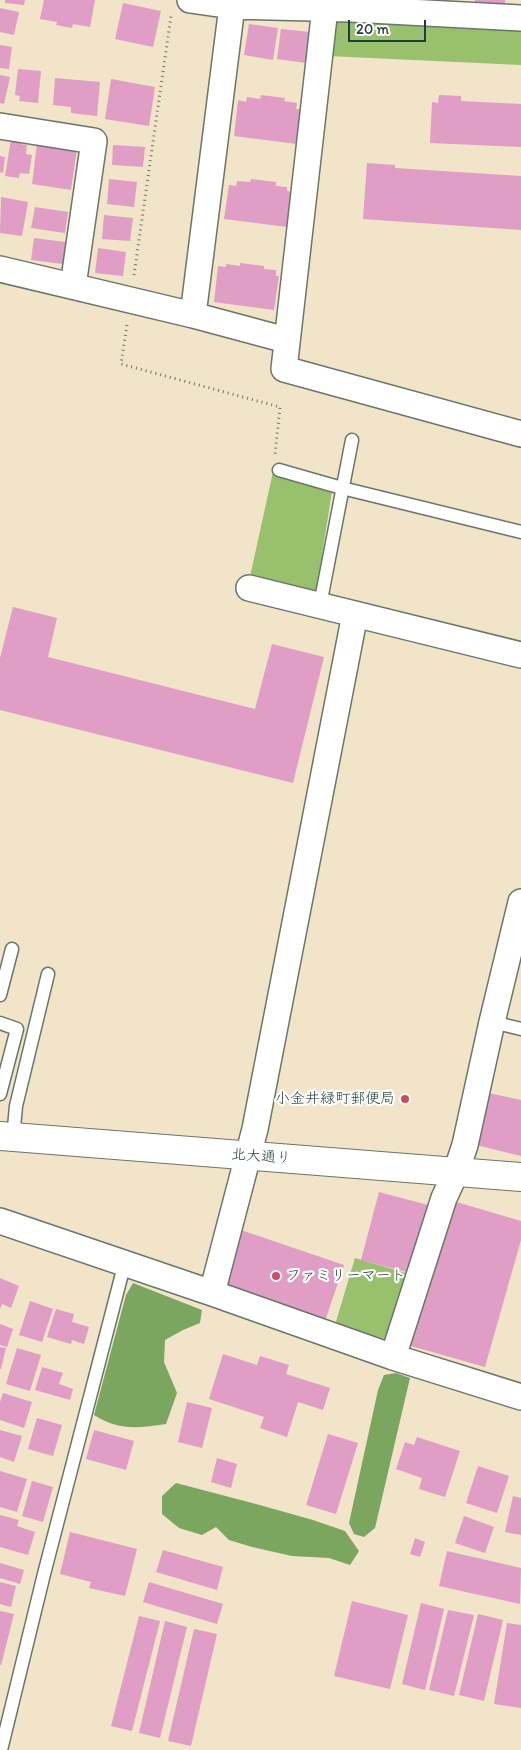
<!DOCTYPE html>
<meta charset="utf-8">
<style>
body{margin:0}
#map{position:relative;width:521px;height:1750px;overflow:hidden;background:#f1e4c8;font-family:Itim,sans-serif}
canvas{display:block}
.scale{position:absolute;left:348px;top:20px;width:78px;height:22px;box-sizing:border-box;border:2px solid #1f3d34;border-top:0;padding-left:6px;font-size:15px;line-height:18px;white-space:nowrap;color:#1f3d34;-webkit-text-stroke:4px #fff;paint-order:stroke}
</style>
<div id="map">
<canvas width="521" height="1750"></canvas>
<div class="scale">20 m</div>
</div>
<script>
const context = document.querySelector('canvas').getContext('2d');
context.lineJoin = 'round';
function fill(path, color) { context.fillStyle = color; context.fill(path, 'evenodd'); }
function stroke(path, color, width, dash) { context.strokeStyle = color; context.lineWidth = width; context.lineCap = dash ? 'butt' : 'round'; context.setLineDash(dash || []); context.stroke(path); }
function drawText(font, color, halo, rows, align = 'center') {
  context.font = font + ' Itim,"Klee One",sans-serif'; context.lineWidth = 4.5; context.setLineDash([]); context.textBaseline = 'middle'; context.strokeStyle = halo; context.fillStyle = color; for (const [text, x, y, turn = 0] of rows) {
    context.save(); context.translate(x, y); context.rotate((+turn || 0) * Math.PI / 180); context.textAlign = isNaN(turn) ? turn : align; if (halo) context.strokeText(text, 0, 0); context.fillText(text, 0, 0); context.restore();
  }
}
fill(new Path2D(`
 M332,15L521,25V65L328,56Z
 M273,472L332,491L316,594L249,581Z
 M355,1258L416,1276L396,1342L335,1325Z`), '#99c06c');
fill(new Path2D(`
 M133,1283L202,1310L200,1323L183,1330L165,1340L164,1362L177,1393L166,1424C138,1428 119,1431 94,1415L126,1295Z
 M396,1373L410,1378L375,1528L364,1537L354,1534L349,1523L378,1390L384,1375Z
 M176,1483L256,1504L313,1520L345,1531L359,1551L350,1565L329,1558L292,1556L252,1547L229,1540L216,1527L202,1535L179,1528L162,1514V1496Z`), '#7aa660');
fill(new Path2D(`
 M5,0H25L24,5L5,3Z
 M44,0H95L90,27L73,24L72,28L56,25L57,22L40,19Z
 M475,0H505V11L491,10V4L475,3Z
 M123,3L161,11L153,47L115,39Z
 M0,8L19,12L14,35L0,32Z
 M249,24L278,28L273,60L244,55Z
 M281,29L310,32L306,63L277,59Z
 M0,45L12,47L9,69L0,68Z
 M18,69L41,71L38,103L19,101L20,96L15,95Z
 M0,75L10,77L4,104L0,103Z
 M55,78L100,82L97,116L71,113V107L53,105Z
 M111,79L155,87L149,126L105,119Z
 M261,95L285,98L284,101L297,103L296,109H301L297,144L234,136L238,100L246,102L247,97L260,99Z
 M439,95L461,96V101L521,104V147L430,143L432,102L438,103Z
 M11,139L21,141L20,144L27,145L26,154L32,155L29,174L20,173L19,178L5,176Z
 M37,144L77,149L71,190L32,184Z
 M113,145L145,147L143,167L112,165Z
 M0,156L5,157L3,173L0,172Z
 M367,163L395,165V168L521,176V230L363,219Z
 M109,179L137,182L134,207L107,204Z
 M251,179L276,182V186L287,187V191L291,192L287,227L224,219L229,185L236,186L237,181L250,182Z
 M1,197L28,202L22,236L0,233Z
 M35,207L68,212L65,233L31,228Z
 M104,215L133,218L130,241L102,239Z
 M34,238L66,242L63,264L31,260Z
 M98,248L126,252L123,276L95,273Z
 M240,263L264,266V269L276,270V276H279L274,310L214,302L218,266L226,267V264L240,266Z
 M13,607L57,618L48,657L255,709L272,644L324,657L293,783L0,710V658Z
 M484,1092L521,1100V1156L472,1144Z
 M379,1192L428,1205L410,1273L361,1260Z
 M453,1201L521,1221V1240L485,1367L411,1346Z
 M238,1229L344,1265L324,1324L232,1294L224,1271Z
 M0,1278L19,1286L11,1308L2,1304L0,1309Z
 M30,1301L53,1309L42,1342L19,1335Z
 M56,1309L74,1314L72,1322L89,1327L84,1344L72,1340L71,1344L47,1337Z
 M0,1324L13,1329L7,1347L0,1345Z
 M0,1347L6,1348L1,1369H0Z
 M17,1348L41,1355L30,1391L6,1384Z
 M223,1354L257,1365L260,1356L289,1365L286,1374L330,1388L323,1410L298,1402L287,1437L260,1428L264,1417L209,1399Z
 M42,1367L63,1373L59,1384L73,1389L70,1400L35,1390Z
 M3,1393L32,1402L24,1428L0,1420V1402Z
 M187,1402L212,1408L202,1448L178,1442Z
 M37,1418L62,1425L53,1456L28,1449Z
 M0,1430L22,1436L14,1462L0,1457Z
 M94,1430L134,1441L126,1470L86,1459Z
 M328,1434L358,1443L336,1514L306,1505Z
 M417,1437L460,1451L445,1497L419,1489L422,1478L396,1469L405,1442L414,1445Z
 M217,1458L237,1464L231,1488L211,1482Z
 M478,1466L509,1476L497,1513L466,1503Z
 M0,1471L27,1479L17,1512L0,1507Z
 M32,1481L53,1487L43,1522L22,1516Z
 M513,1496L521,1498V1535L505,1532Z
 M0,1515L19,1520L17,1526L35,1532L28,1555L0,1547Z
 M464,1516L494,1527L485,1553L455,1543Z
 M70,1532L137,1549L125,1596L89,1588L91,1582L60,1574Z
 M415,1538L425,1542L420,1557L410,1554Z
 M163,1550L223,1567L217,1590L156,1572Z
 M447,1551L521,1568L520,1604L439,1586Z
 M0,1563L24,1570L20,1584L0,1578Z
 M0,1582L16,1586L11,1607L0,1604Z
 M149,1582L223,1604L217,1624L143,1602Z
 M352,1601L408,1615L390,1689L334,1676Z
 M421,1603L444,1609L425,1690L402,1684Z
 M448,1610L474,1615L454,1696L429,1690Z
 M0,1611L14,1614L1,1665H0Z
 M478,1614L503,1620L484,1701L459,1695Z
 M139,1616L160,1621L132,1731L111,1726Z
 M165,1621L187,1627L160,1738L139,1733Z
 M507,1623L521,1625V1708L494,1704Z
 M194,1629L217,1634L191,1746L168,1741Z`), '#e09dc5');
const service = new Path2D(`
 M279,470L342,488L521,532
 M320,605L352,440
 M0,995L12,949
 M492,1022L521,1029
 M0,1023L17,1029L0,1094
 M13,1138L16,1106L48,974
 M1,1750L44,1574L125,1262`);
const minor = new Path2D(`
 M190,0L232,6L351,9L521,18
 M325,8L284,369L521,434
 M0,126L94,141L73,286
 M0,269L193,315L286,340
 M193,315L232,6
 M249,588L521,655
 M0,1221L212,1293L393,1357L521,1397
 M212,1293L255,1129L355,614
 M393,1357L444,1198L456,1172L465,1145L492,1022L521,902`);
const tertiary = new Path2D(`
 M0,1136L521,1177`);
stroke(service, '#687768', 15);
stroke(minor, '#687768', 28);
stroke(tertiary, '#687768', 30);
stroke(new Path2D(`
 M134,275L171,16
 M127,325L121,364L280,407L275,454`), '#687768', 3, [1, 4]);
stroke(service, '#fff', 12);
stroke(minor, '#fff', 25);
stroke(tertiary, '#fff', 28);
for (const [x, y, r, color] of [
 [405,1099,5,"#d1495b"],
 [276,1276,5,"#d1495b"]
]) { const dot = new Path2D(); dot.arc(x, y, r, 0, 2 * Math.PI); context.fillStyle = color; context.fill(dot); stroke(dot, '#fff', 2); }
drawText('15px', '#1f3d34', '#fff', [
 ["小金井緑町郵便局",395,1099],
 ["ファミリーマート",286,1276,"left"]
], 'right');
drawText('15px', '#1f3d34', '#fff', [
 ["北大通り",261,1157,4]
]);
</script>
